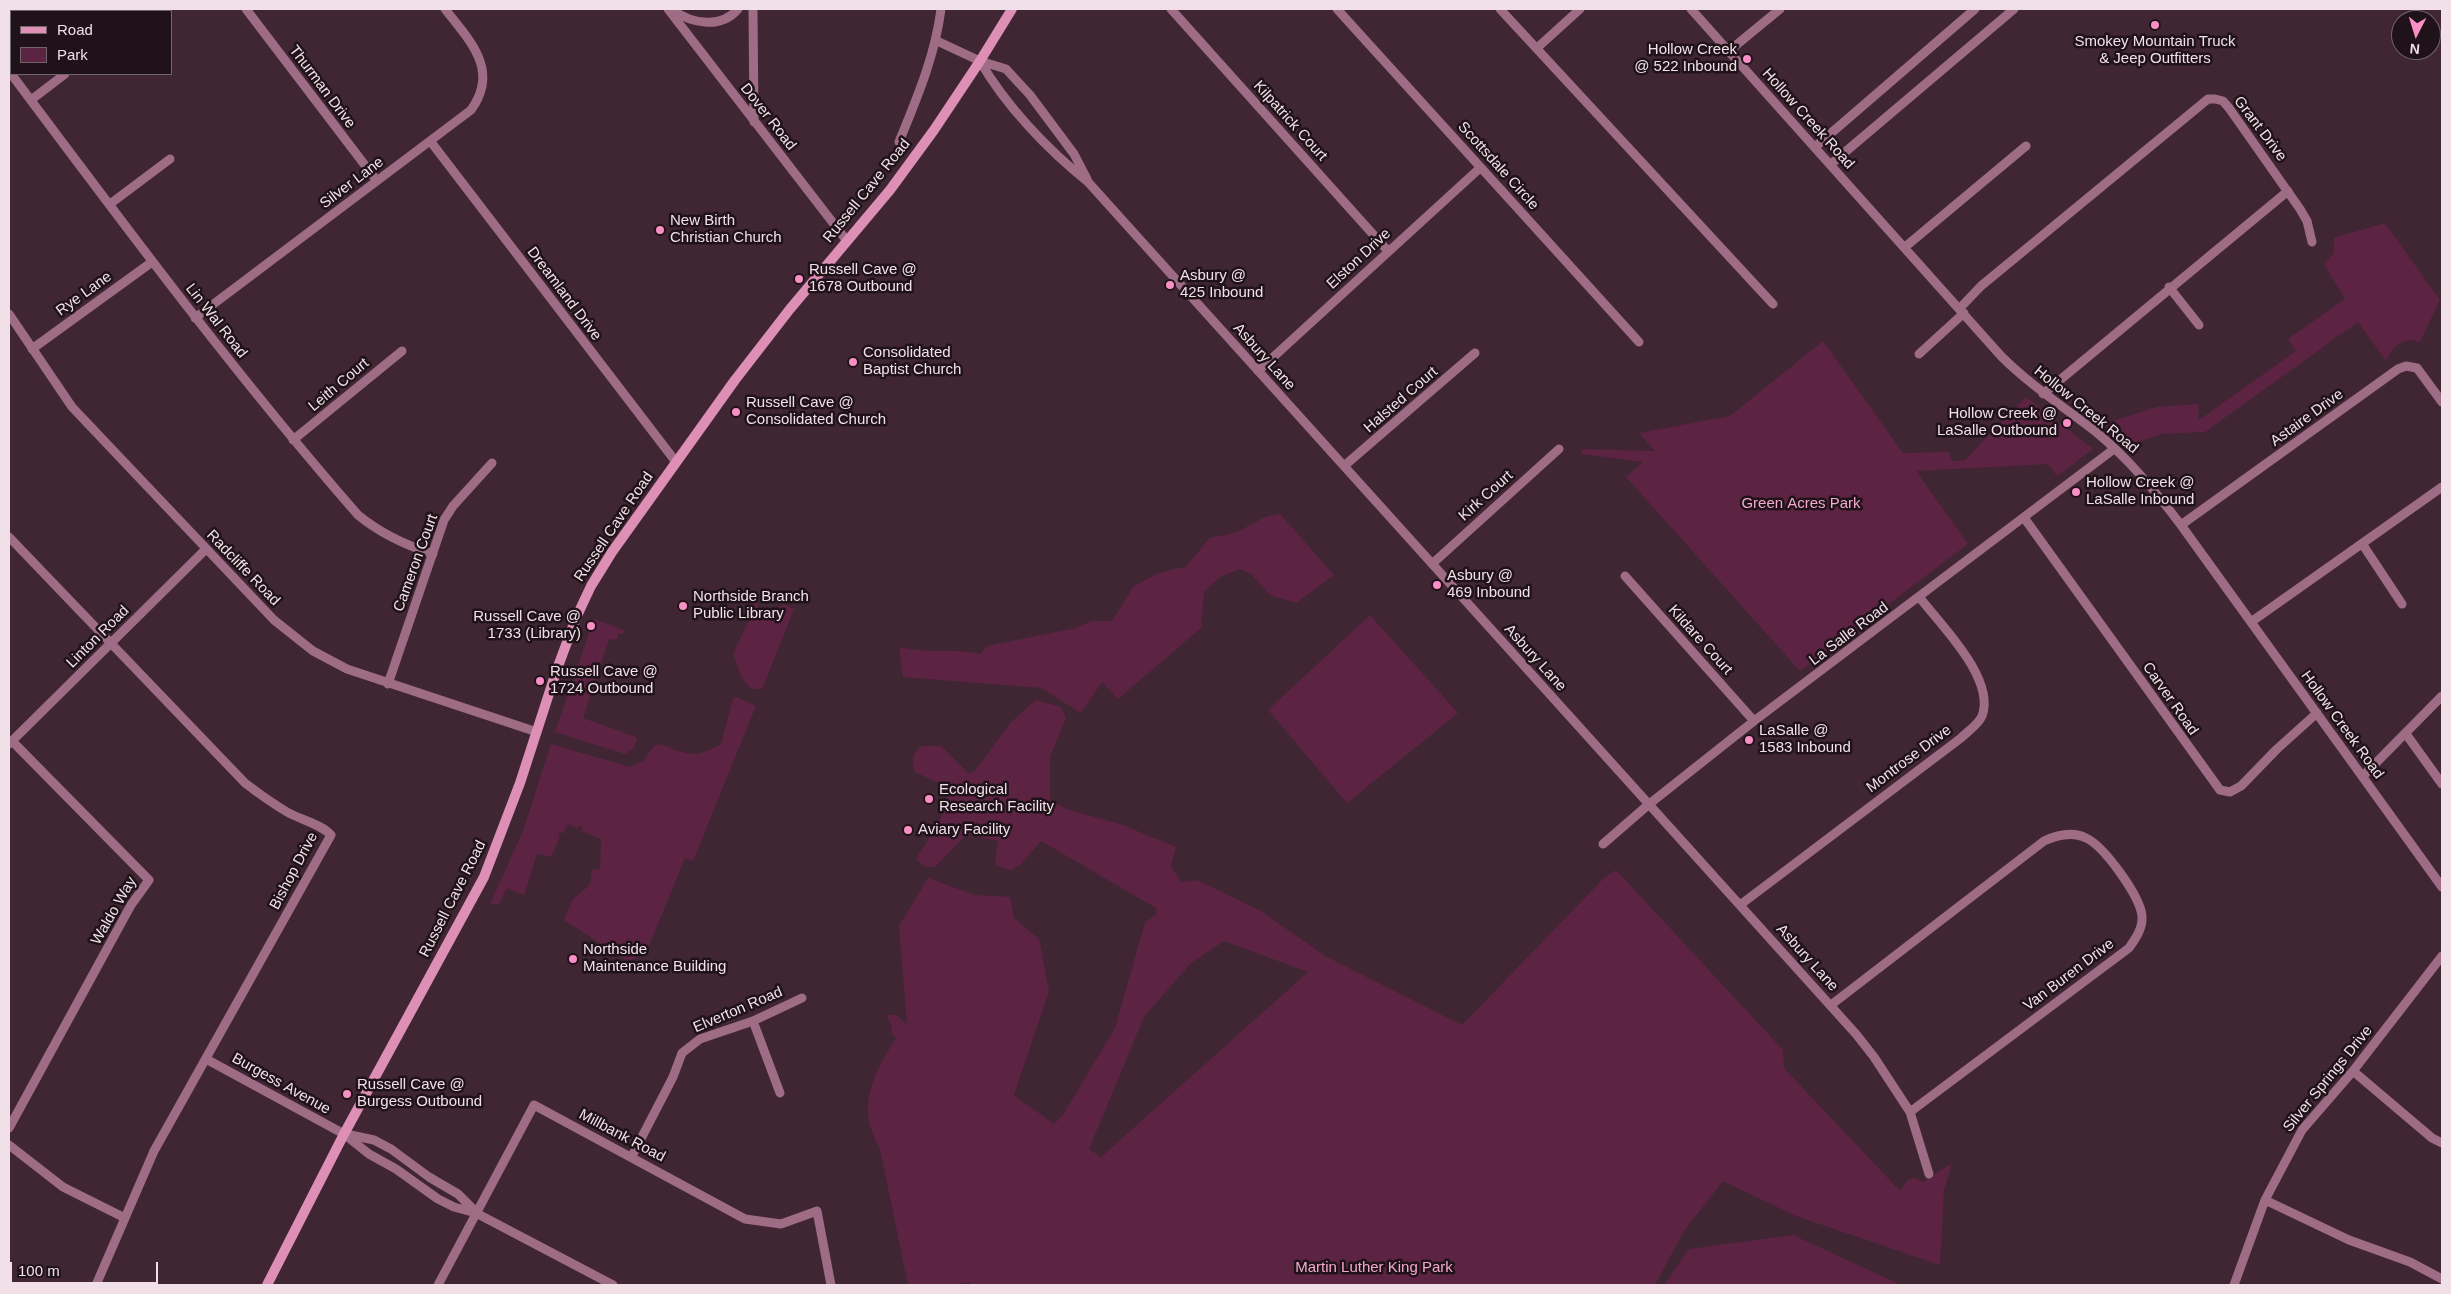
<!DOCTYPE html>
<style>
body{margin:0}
#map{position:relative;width:2451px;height:1294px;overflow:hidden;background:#402633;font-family:Helvetica,sans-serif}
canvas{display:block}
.frame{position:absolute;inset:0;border:10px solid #f2e0e8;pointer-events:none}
.legend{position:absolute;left:10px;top:10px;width:162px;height:65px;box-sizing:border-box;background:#1f1319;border:1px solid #73656c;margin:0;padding:6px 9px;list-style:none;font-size:15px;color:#f2e0e8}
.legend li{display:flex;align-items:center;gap:10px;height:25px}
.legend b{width:25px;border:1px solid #73656c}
.north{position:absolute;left:2391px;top:10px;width:50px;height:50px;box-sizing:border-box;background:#1f1319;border:1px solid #73656c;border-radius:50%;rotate:185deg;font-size:14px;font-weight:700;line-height:20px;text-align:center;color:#f2e0e8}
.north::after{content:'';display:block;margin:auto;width:18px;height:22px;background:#fa8fc6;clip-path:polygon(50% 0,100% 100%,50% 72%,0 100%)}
.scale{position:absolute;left:10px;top:1262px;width:148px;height:22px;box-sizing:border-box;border:2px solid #f2e0e8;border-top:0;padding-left:6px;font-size:15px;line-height:18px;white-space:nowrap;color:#f2e0e8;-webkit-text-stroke:4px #1f1319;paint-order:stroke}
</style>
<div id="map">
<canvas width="2451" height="1294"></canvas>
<div class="frame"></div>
<ul class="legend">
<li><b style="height:6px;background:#dd8fb6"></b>Road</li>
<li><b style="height:14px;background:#5c2343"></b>Park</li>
</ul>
<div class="north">N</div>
<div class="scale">100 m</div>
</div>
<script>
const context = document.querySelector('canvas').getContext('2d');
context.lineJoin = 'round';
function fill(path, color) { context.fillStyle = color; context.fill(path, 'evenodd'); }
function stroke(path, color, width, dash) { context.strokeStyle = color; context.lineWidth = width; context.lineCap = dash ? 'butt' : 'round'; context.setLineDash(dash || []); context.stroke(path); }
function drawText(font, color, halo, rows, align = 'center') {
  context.font = font + ' Helvetica,sans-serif'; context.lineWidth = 5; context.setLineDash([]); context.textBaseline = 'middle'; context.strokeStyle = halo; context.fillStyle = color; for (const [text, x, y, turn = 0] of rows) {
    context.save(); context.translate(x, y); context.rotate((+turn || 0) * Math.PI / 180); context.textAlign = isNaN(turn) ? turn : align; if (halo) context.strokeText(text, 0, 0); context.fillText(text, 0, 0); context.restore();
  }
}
fill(new Path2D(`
 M2385,223L2440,300L2420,342C2402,336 2393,346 2386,361L2358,322L2205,432L2162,434L2128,445L2104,424L2157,407L2198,404L2199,420L2296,351L2288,339L2345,299L2324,264L2334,253V238Z
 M1823,341L1903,453L1949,452L1952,461L1965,460L2026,397L2093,449L2057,476L2048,464L1916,471L1968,544L1800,671L1626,477L1643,462L1582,454L1581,449L1655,451L1639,433L1730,416Z
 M1280,514L1334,575L1296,603L1270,595L1251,574L1240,569L1220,577L1204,592L1201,628L1118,699L1102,682L1081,713L1041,688L903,677L899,647C926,654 954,648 980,654L987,646L1072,629L1092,621H1112L1133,587L1158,573L1185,567L1210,538L1237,532L1265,517Z
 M753,596L760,609L773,614L783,604L794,609L762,689H751L741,676L733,654L753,612L750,601Z
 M1370,615L1458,713L1347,803L1268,710Z
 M594,619L624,630L623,634L619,633L616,640L609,639L583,718L636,737L637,739L634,748L625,754L555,732Z
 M736,697L756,706L693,861L685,858L646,953L631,960L624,959L564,920L573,899L590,885L592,870L600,869L601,839L581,831L583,828L580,826L578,829L568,824L563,834L560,832L558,835L560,837L551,857L537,854L524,895L507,888L499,904H490L523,831L551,744L630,767L643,761L654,746L659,744C688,754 693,760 721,744L733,699Z
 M1036,700L1061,707L1066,718L1050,757V800L1066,809L1123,825L1176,847L1171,866L1181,882L1197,880L1261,911L1325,956L1462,1025L1604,878L1616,870L1783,1050L1784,1068L1900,1191L1908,1180L1915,1178L1923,1182L1952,1163L1944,1190L1940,1265L1796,1216L1723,1181L1684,1231L1655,1285H970V1282L953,1285H908L880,1149C856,1107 872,1076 896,1038L891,1033L892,1026L886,1015H896L907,1024L899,926L928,878L975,895L1010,897L1014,918L1039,939L1049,991L1014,1095L1054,1124L1063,1115L1115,1028L1145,922L1156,915V908L1041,841L1022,863L1011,870L999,867L995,864L998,841L967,834L935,867H925L916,859C927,841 952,808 947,787L915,772C911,760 912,754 921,746H941L969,774L975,771L1011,722ZM1224,941L1308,972L1101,1157L1089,1149L1144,1017L1191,963Z
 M1793,1235L1901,1285H1664L1689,1249Z`), '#5c2343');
stroke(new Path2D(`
 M246,9L377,181
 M668,9L847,241
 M753,9L754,122
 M1171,9L1388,251
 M1337,9L1639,342
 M1500,9L1773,304
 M1691,9L2001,356C2030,385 2064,407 2096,432C2129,459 2155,491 2181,525L2442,887
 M673,10C692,24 721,29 738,9
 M937,41L980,61L1006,69L1030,95L1074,154L1087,179
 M1537,48L1580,9
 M1729,51L1780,9
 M980,61C1005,105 1048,150 1088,182L1856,1034L1874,1057L1910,1112L1929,1174
 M9,71C122,222 234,373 358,515C381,534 405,545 433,554
 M31,100L65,74
 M431,142L676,462
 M899,142C917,98 935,56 941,9
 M1815,147L1975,9
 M1831,164L2014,9
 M110,204L170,159
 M1905,247L2026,146
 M2169,287L2199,325
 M1960,308L1981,286L2208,99H2215L2223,101L2229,108L2300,209L2307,221L2312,242
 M9,314L72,407L274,620L313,651L347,669L537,732
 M195,318L471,110C500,70 470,41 445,9
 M32,349L152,262
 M1919,354L1964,313
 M1258,371L1480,168
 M2043,394L2288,191
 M293,440L402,351
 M1344,466L1475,353
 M2025,519L2220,790L2230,792L2241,786L2277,749L2317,713
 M2181,525L2398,369L2406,366L2417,368L2442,402
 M9,537L245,783C258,793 272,803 287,812C301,820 321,824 331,835L154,1151L96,1285
 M2363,545L2402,604
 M1432,564L1559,449
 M1625,576L1754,721
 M2251,622L2442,487
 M388,684L444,520L453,506L492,463
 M2406,734L2442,784
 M9,744L206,549
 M2363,776L2442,696
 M1603,844L1648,805L1754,721L2114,449
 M1740,905L1961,738C1968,731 1978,725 1982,716C1996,679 1941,625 1920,598
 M1831,1005L2044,841C2057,835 2072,831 2086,838C2104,846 2140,896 2142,916C2143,928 2136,938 2129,948L1910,1112
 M753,1021L780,1093
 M206,1059L344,1134L369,1154L396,1169L438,1199L454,1207L476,1213L613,1285
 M2353,1071L2432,1138L2442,1143
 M9,1128L131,905L149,880L12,741
 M346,1134L374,1140L391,1149L429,1177L458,1194L476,1212
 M9,1145L63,1187L125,1218
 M632,1156L673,1077L682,1053L700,1039L753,1021L802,998
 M2265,1200L2349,1240L2410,1262L2442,1279
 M438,1285L534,1105L745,1219L781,1224L817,1211L831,1285
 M2234,1285L2265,1200L2302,1130L2353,1071L2442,956`), '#9e6d85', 9);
stroke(new Path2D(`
 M267,1285L344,1134L484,877L520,783L557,669L576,618L591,586L612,552L735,380L790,309L890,190L934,130L980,61L1012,9`), '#dd8fb6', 10);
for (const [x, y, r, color] of [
 [2155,25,5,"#fa8fc6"],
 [1747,59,5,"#fa8fc6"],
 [660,230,5,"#fa8fc6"],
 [799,279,5,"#fa8fc6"],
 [1170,285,5,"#fa8fc6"],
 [853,362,5,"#fa8fc6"],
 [736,412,5,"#fa8fc6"],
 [2067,423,5,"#fa8fc6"],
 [2076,492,5,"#fa8fc6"],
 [1437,585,5,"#fa8fc6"],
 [683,606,5,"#fa8fc6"],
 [591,626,5,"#fa8fc6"],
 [540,681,5,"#fa8fc6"],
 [1749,740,5,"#fa8fc6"],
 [929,799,5,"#fa8fc6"],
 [908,830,5,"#fa8fc6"],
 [573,959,5,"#fa8fc6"],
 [347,1094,5,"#fa8fc6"]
]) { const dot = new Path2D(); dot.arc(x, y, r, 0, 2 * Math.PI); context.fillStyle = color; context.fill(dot); stroke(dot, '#1f1319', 2); }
drawText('15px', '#f2e0e8', '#1f1319', [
 ["Smokey Mountain Truck",2155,42,"center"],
 ["& Jeep Outfitters",2155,59,"center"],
 ["Hollow Creek",1737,50,"right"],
 ["@ 522 Inbound",1737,67,"right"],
 ["New Birth",670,221],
 ["Christian Church",670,238],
 ["Russell Cave @",809,270],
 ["1678 Outbound",809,287],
 ["Asbury @",1180,276],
 ["425 Inbound",1180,293],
 ["Consolidated",863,353],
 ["Baptist Church",863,370],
 ["Russell Cave @",746,403],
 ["Consolidated Church",746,420],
 ["Hollow Creek @",2057,414,"right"],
 ["LaSalle Outbound",2057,431,"right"],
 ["Hollow Creek @",2086,483],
 ["LaSalle Inbound",2086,500],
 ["Asbury @",1447,576],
 ["469 Inbound",1447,593],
 ["Northside Branch",693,597],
 ["Public Library",693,614],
 ["Russell Cave @",581,617,"right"],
 ["1733 (Library)",581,634,"right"],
 ["Russell Cave @",550,672],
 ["1724 Outbound",550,689],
 ["LaSalle @",1759,731],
 ["1583 Inbound",1759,748],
 ["Ecological",939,790],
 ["Research Facility",939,807],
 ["Aviary Facility",918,830],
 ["Northside",583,950],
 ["Maintenance Building",583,967],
 ["Russell Cave @",357,1085],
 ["Burgess Outbound",357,1102]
], 'left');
drawText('15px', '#f2e0e8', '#1f1319', [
 ["Thurman Drive",322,87,53],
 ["Dover Road",768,117,52],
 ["Hollow Creek Road",1808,119,48],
 ["Kilpatrick Court",1290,121,48],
 ["Grant Drive",2260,129,53],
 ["Scottsdale Circle",1498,166,48],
 ["Silver Lane",352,183,-37],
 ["Russell Cave Road",867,191,-51],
 ["Elston Drive",1359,259,-43],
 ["Rye Lane",84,294,-36],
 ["Dreamland Drive",564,294,53],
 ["Lin Wal Road",216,321,52],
 ["Asbury Lane",1264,357,48],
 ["Leith Court",339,385,-40],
 ["Halsted Court",1401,400,-41],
 ["Hollow Creek Road",2086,410,39],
 ["Astaire Drive",2307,418,-36],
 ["Kirk Court",1486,496,-42],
 ["Russell Cave Road",614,527,-56],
 ["Cameron Court",416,563,-70],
 ["Radcliffe Road",243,568,46],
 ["La Salle Road",1849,634,-37],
 ["Linton Road",98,637,-45],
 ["Kildare Court",1700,640,48],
 ["Asbury Lane",1535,658,48],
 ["Carver Road",2170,699,55],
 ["Hollow Creek Road",2342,725,54],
 ["Montrose Drive",1909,759,-37],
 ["Bishop Drive",294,871,-62],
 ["Russell Cave Road",453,899,-63],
 ["Waldo Way",114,911,-60],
 ["Asbury Lane",1807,958,48],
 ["Van Buren Drive",2069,975,-37],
 ["Elverton Road",738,1010,-23],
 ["Silver Springs Drive",2328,1079,-51],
 ["Burgess Avenue",281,1084,29],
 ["Millbank Road",622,1136,28]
]);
drawText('15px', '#f5a9ce', '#1f1319', [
 ["Green Acres Park",1801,504],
 ["Martin Luther King Park",1374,1268]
]);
</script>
